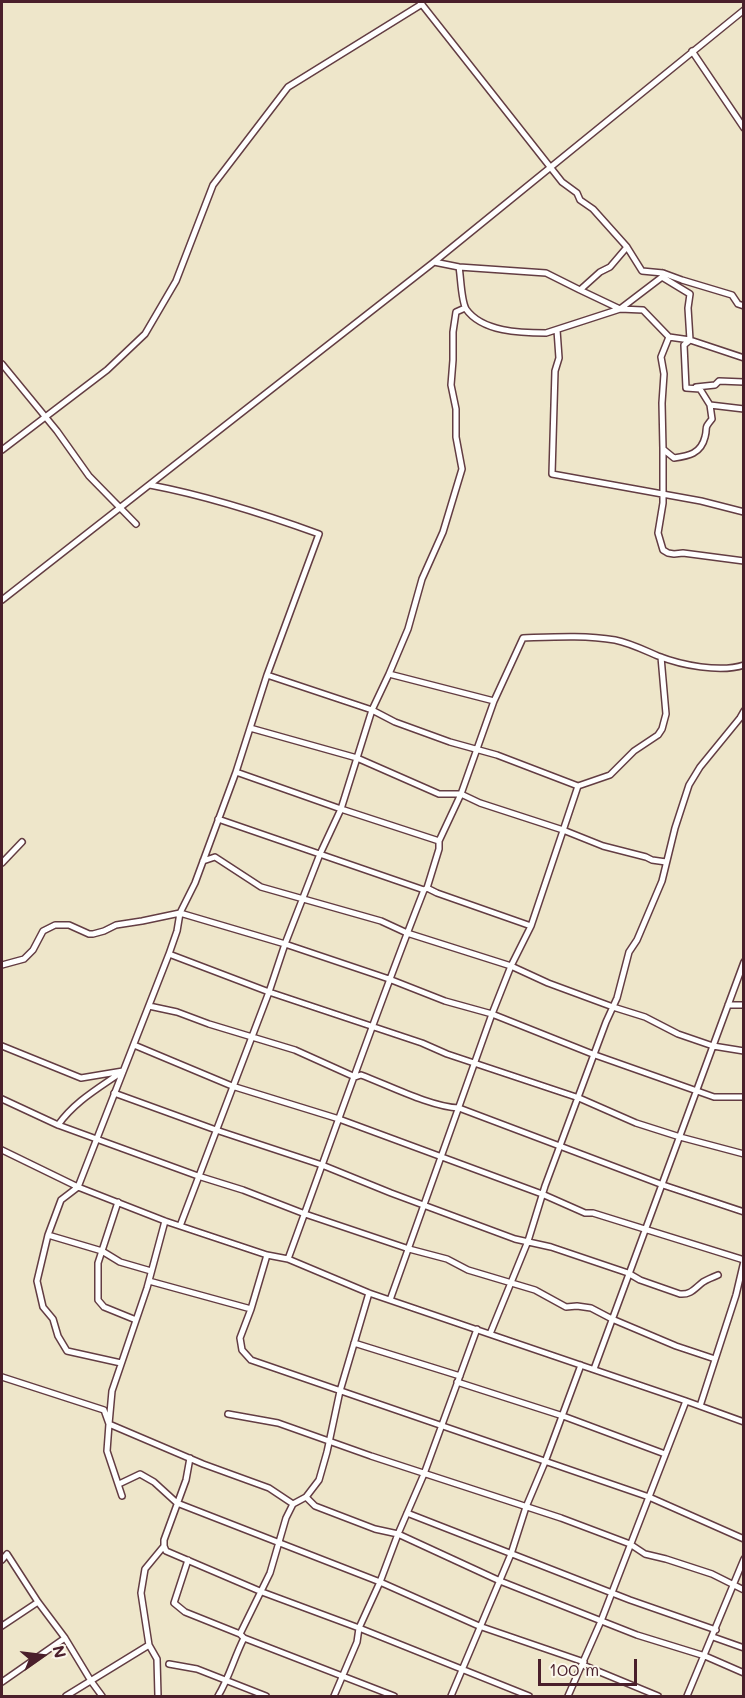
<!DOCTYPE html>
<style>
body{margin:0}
#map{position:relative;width:745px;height:1698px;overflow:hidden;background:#eee6ca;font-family:Mali,sans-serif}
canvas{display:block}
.frame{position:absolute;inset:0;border:3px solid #4a1f2b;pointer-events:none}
.north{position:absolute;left:12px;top:1626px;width:60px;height:60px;-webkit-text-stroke:4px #fbf7ec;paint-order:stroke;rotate:76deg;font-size:16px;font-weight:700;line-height:24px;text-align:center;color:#4a1f2b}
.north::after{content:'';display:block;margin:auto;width:21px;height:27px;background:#4a1f2b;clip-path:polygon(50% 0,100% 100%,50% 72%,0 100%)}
.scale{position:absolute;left:538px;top:1659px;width:99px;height:27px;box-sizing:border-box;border:3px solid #4a1f2b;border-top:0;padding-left:8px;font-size:18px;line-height:21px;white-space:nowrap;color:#4a1f2b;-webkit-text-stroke:4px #fbf7ec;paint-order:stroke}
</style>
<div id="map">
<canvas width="745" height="1698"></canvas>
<div class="frame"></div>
<div class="north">N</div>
<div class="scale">100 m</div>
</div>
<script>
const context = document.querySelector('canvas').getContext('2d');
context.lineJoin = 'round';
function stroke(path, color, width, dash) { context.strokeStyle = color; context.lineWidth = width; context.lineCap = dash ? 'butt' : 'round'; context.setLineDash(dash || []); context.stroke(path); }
const street = new Path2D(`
 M420,2L562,182L577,193L580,200L593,209L627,247L642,271L663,273L662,277L690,294L688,308L690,340L684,345L686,388L700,389L710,405L712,419C703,430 708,426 705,437C701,454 688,456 674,458L663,449L662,403L664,374L661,357L669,337
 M692,51L744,128
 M434,262L459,267L546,273L580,290L600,272L610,267L627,247
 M459,267C461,278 461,300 466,309C482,332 521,333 546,333L620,309L662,277
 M663,273L682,280L732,295L738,304L744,306
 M580,290L620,309L643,310L669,337L690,340L744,358
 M557,330L559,358L555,371L552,474L701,501L744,512
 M2,364L57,431L89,476L136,524
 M696,387L715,385L719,381L744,382
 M710,405L744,409
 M663,449V503L658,533L663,550L668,553L674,554L683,553L744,561
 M2,450L107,370L145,334L176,281L213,185L288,87L422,4
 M150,485C208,496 264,514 319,534L267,675
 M2,600L434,262L744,10
 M389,674L408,629L422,579L443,532L462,469L456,437V409L451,385L453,360V332L456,312L465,308
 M494,701L389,674L372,710L395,722L450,742L497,755L578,786
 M250,728L357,758L439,794H461L480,803L563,830L603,846L646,857L652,860L666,862
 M218,819L424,890
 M439,841L461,794L494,701L523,638C553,637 585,635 615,640C630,643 644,650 658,656C681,665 720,673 744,665
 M203,861L215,857L261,887L381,921L407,933L511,966L548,983L613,1007L645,1017L678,1034L713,1046L594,1369
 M2,863L22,842
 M169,954L269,992L422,1043L447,1054L579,1098L636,1123L680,1137L744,1154
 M744,962L713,1046L744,1051
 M2,965L24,959L33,950L43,931L55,925H69L89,934H93L104,931L116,925L142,921L180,913L195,883L236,772L341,809L439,841V849L427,888L437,893L531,926L578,786L610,775L634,751L658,735L662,729L666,714L661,657
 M728,1005H744
 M149,1006L177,1012L209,1024L295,1050L355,1077L361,1075C388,1085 431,1107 459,1108L663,1185L744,1212
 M134,1045L232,1086L339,1119L542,1194L585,1213H593L744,1260
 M2,1046L81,1078L123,1071C99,1088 75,1101 58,1125
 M114,1093L216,1130L322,1165L391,1193L515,1239L551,1247L628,1273L640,1280L680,1294C691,1295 695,1288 703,1282C708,1279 713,1277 718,1275
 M2,1099L58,1125L198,1176L243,1190L305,1214L409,1249L447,1259L468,1270L535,1290L566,1307L577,1306L591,1308L612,1319L676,1346L715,1359
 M2,1150L78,1187L165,1221L267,1255L288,1259L369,1293L686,1401L744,1422
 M118,1202L98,1263V1300L104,1307L136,1320
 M165,1221L147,1288L112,1391L109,1424L203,1464L269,1488L293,1504
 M180,1226L269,992L285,944L320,854L341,809L372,710L267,675L236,772
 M48,1235L102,1251L120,1262L151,1271
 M267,1255L251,1309L240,1338L242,1350L251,1360L649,1497L744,1539
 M288,1259C333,1136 376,1012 424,890L427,888
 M149,1281L251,1309
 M390,1300L492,1014L511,966L531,926
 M490,1334L528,1241L545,1186L606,1022L617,998L629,952L637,940L662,881L675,828L689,785L700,767L740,718L744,711
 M354,1343L460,1376
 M121,1363L67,1351L58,1336L53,1319L43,1307L37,1281L48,1235L61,1200L78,1187L169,954L177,931L180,913L285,944L389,979L445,1001L492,1014L595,1055L714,1097H744
 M2,1377L104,1410L109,1424L107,1451L122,1496
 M457,1382L563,1416L665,1454
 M700,1406L736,1295L744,1261
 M228,1414L278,1423L371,1456L561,1518L630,1544L645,1554L666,1559L712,1574L744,1590
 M190,1458L186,1480L164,1540V1546L166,1551L262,1592L359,1628L529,1696
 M119,1484L140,1474L154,1482L177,1503L380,1582L479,1626L584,1662
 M306,1497L319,1480L327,1452L340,1391L369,1293
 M407,1513L630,1600L716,1630
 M2,1560L7,1554L38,1602L65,1638L91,1681L102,1696
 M188,1560L174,1603L185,1612L240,1634
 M2,1626L38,1602
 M713,1637L744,1648
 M244,1638L394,1696
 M169,1664L197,1669L266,1696
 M583,1665L658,1696
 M2,1682L65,1638
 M66,1696L149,1645
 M158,1696L157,1659L149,1645L141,1593L145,1569L164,1546
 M218,1696C229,1678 234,1658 244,1638L240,1634L270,1573L286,1518L293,1504L306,1497L315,1506L375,1529L398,1534L500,1581L637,1635L705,1656L744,1673
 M334,1696L357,1642L359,1628L380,1582L398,1534L424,1474L477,1329
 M451,1696L511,1554L526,1507L545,1462L581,1365
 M568,1696L601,1621L686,1401
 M687,1696L744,1559`);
stroke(street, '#633d43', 8);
stroke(street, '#fff', 5);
</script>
